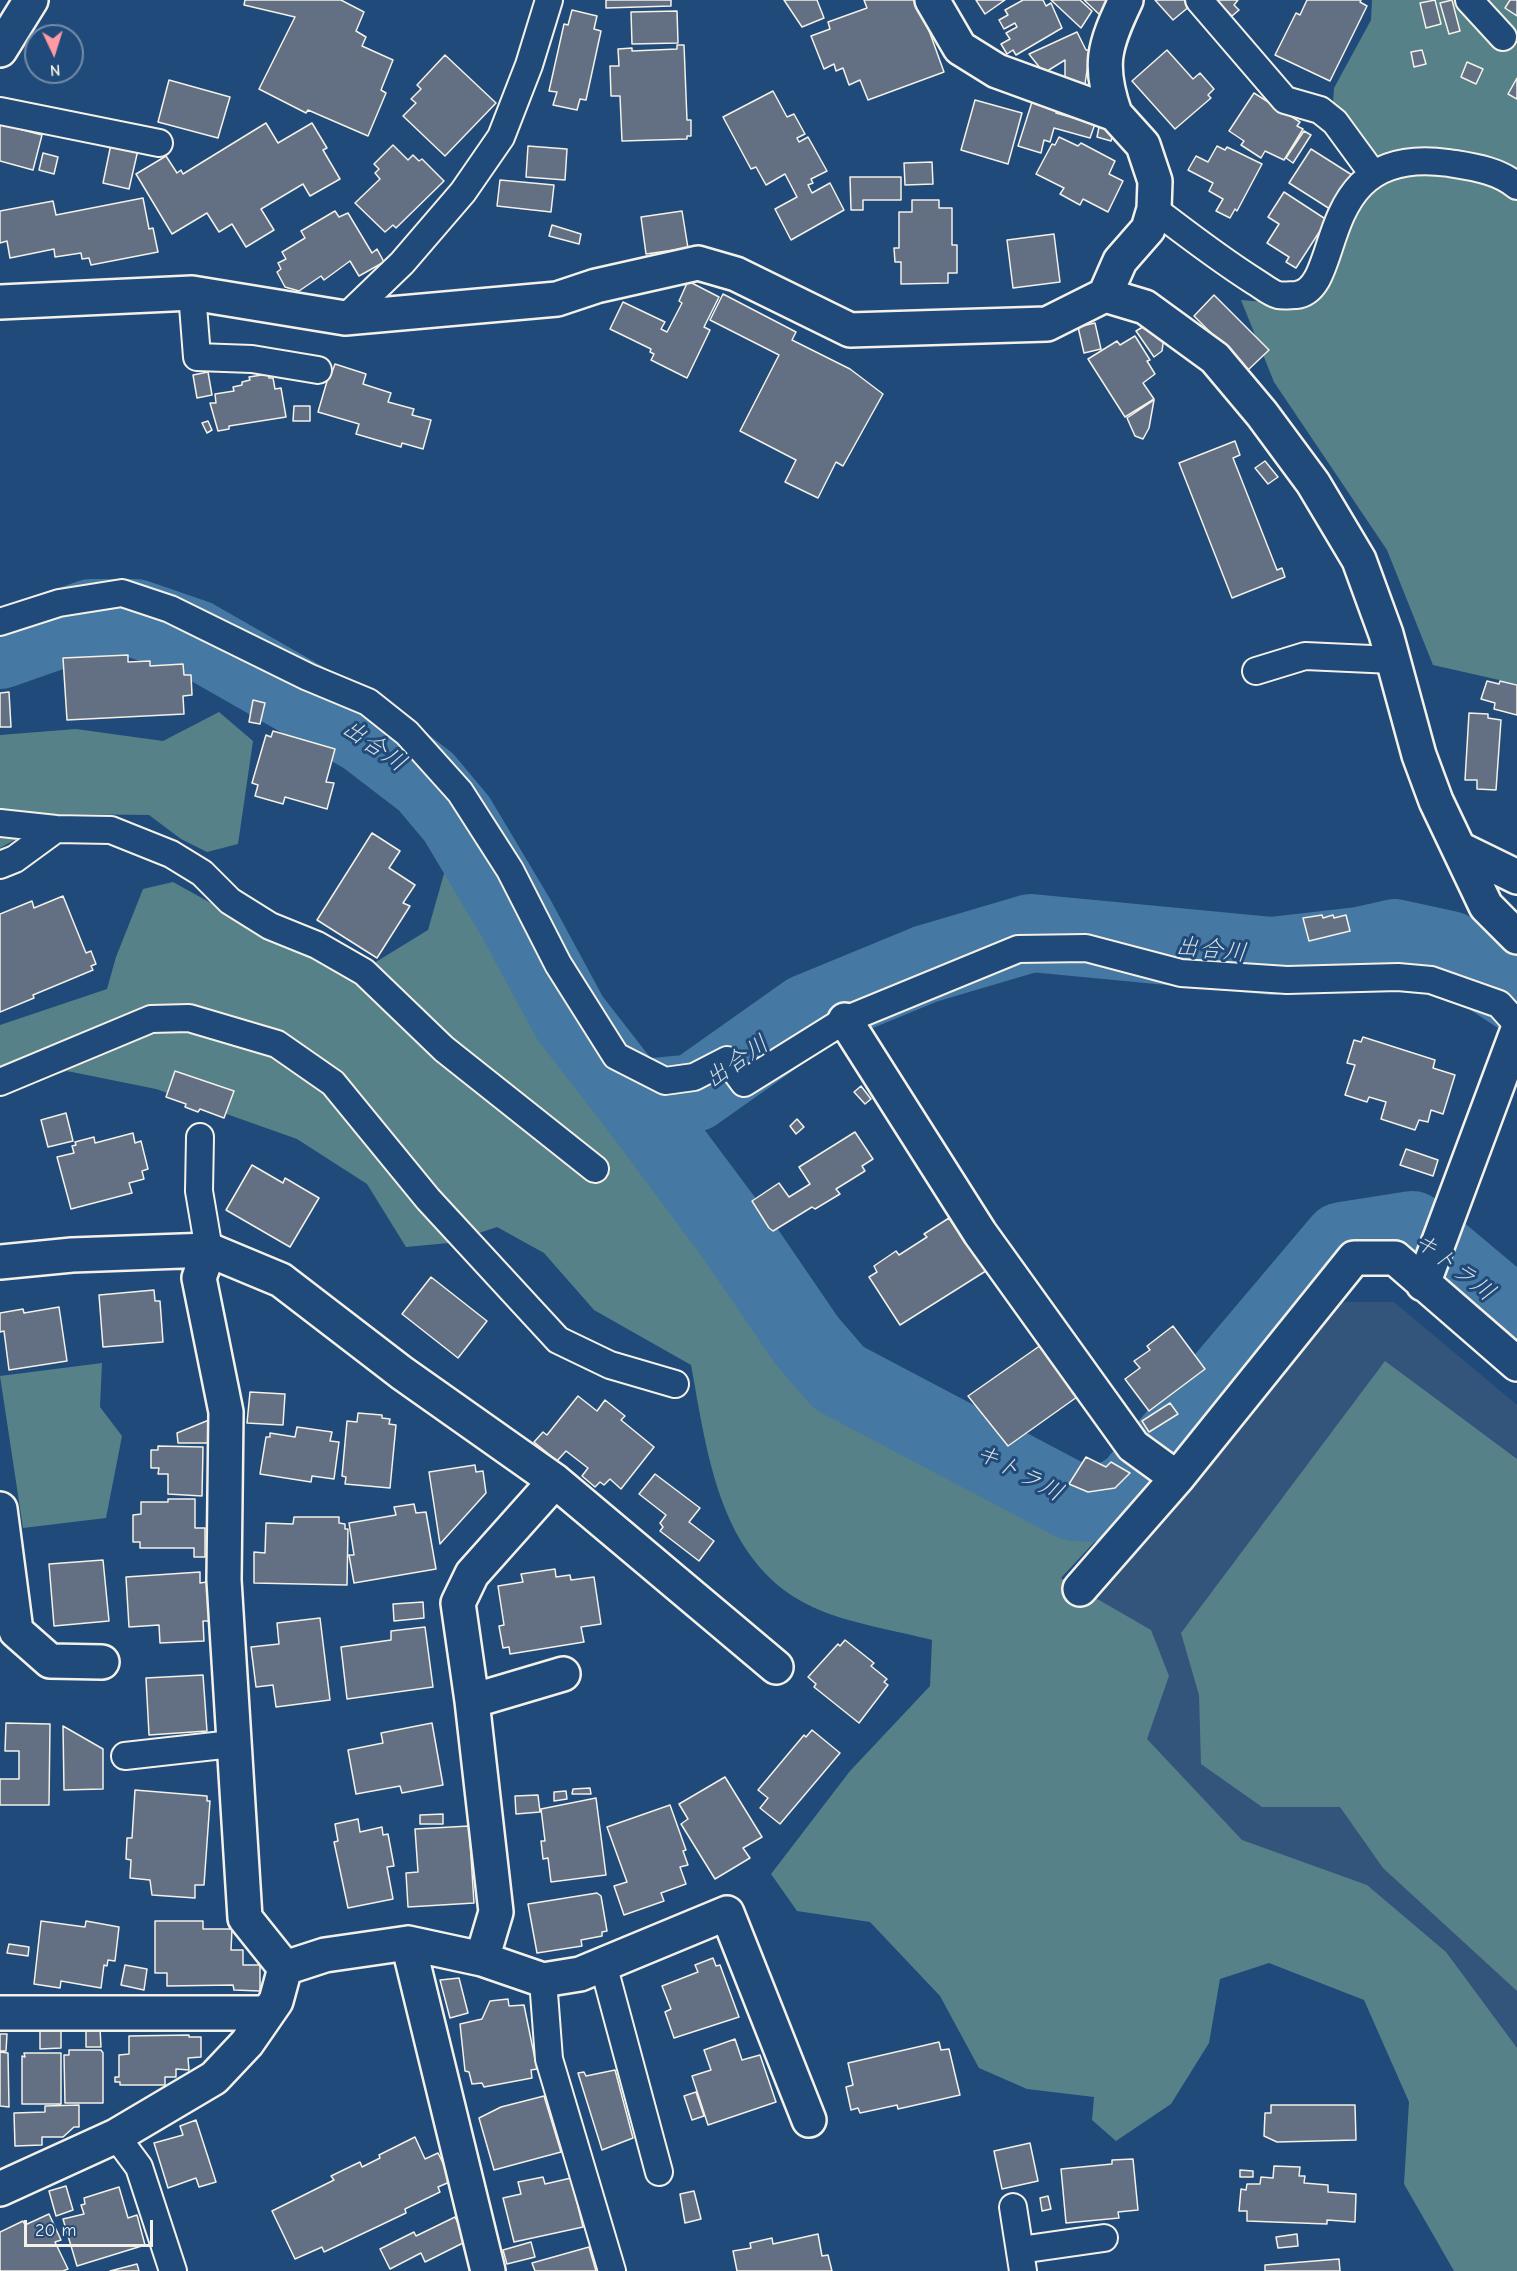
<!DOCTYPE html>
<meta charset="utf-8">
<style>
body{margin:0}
#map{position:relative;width:1517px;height:2271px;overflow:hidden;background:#1f4a7a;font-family:"Comic Neue",sans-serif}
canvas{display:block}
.north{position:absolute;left:24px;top:24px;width:60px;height:60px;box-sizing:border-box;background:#1f4a7a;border:2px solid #748da6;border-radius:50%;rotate:176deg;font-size:16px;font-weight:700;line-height:24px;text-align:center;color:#f4f1e8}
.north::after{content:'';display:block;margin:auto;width:21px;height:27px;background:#ff9aa2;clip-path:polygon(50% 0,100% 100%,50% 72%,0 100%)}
.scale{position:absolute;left:24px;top:2220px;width:129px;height:27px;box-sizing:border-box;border:3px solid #f4f1e8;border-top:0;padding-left:8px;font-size:18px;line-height:21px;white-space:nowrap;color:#f4f1e8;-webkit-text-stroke:4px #1f4a7a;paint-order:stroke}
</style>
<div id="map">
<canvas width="1517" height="2271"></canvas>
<div class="north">N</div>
<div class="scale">20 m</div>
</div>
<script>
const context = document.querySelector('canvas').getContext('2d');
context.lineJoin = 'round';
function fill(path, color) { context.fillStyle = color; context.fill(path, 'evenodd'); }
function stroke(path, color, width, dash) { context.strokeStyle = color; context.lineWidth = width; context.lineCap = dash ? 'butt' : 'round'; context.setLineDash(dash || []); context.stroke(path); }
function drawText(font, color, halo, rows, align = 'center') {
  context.font = font + ' "Comic Neue","Klee One",sans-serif'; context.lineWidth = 6; context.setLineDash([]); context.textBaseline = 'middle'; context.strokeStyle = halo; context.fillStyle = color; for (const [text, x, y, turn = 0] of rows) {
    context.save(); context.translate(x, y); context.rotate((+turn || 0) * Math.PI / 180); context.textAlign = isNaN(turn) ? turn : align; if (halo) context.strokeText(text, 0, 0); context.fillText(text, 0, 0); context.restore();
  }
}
fill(new Path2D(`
 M1341,1302H1394L1517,1405V2085L1026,1686Z`), '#33557c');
fill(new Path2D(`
 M1372,0H1517V684L1433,665L1387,550L1274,382L1241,300L1276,303L1314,295L1365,190L1349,135L1333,103L1334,88L1371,20Z
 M219,712L253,741L238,844L207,852L181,839L149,815L62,814L0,848V735L76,729L163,741Z
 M449,856L581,1060L821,1385L956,1467L1100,1536L1061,1578L1151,1630L1169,1676L1147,1739L1242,1840L1367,1885L1446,1952L1517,2048V2271H1454L1404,2184L1409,2102L1364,2000L1269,1963L1220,1979L1209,2043L1171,2104L1116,2141L1092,2120L1094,2097L1027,2089L979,2068L940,1996L870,1922L797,1911L771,1874L850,1771L930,1686L932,1640C898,1631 848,1623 817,1609C720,1567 708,1457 691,1365L594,1310L544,1253L497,1227L449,1243L406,1247L367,1184L297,1139L156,1089L67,1071L0,1093V1025L107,989L116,957L143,889L173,882L348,979L428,930Z
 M1385,1361L1517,1459V1991L1383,1868L1340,1807H1262L1201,1764L1199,1695L1181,1633Z
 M102,1363L100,1407L122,1436L106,1518L23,1528L0,1376Z`), '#578188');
stroke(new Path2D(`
 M0,650L91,618H135L196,639L366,736L426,782L457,819L516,918L570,1018L633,1099L694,1093L807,1013L926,964L1031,933L1272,956L1359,946L1395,938L1450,950L1517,994
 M633,1099L736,1237L807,1341L839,1378L1074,1502C1101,1504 1112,1504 1134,1487L1342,1241L1412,1230L1517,1318`), '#4578a2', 78);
const building = new Path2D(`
 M245,0H341L364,12L356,31L366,37L362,46L393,60L381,90L386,93L368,136L308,110L306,113L259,89L295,17L244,5Z
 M606,0H671V6L606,8Z
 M784,0H817L824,18L802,27Z
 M864,0H918L944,72L868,100L860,80L849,85L843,68L836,71L834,64L824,69L811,36L830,29L828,22L867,8Z
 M976,0H1005L985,14Z
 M1023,0H1043L1046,6L1051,3L1062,28L1016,55L1013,50L1007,54L1001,44L1010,39L1006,33L1017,27L1015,23L1004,29L999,20L1008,15L1005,10Z
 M1051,0H1080L1092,11L1081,28Z
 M1084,0H1109L1101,16Z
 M1155,0H1184L1190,6L1173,20Z
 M1215,0H1238L1234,5L1239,10L1232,16Z
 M1307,0H1361L1360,2L1367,6L1330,81L1275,55L1296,13L1300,15Z
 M1435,0L1441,24L1426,28L1420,3Z
 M1452,0L1460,31L1449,34L1440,3Z
 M1517,0V16L1505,8L1510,0Z
 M572,10L597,16L594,29L601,31L586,100L580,99L577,110L553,105L557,92L549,91L564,24L568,25Z
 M677,11L678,43L632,44L631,12Z
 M1077,32L1086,50H1090L1085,84L1065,79V60L1044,73L1029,54Z
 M677,45H684L687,120H691V136H687V139L622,141L620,96H611L610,66H619L618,49L632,48V51L677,49Z
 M1167,50L1193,79L1200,73L1214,89L1208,95L1211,98L1175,129L1132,81Z
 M1422,50L1426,64L1414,67L1411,52Z
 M445,55L496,103L445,156L403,116L416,103L411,99L421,89L417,85Z
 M1467,62L1483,69L1476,84L1461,77Z
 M1517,78V99L1508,94Z
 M169,80L230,97L218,138L158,122Z
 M773,91L787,117L794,114L805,134L797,138L799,142L808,137L827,171L811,179L813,183L808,185L812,193L830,183L844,210L791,240L775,209L797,197L785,174L766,185L756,167L751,169L723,117Z
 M1254,93L1300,122L1297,126L1303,129L1284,160L1265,151L1261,158L1241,145L1244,141L1229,131Z
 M975,100L1022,113L1008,164L961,150Z
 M1032,102L1057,109L1056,113L1095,124L1090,138L1054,128L1050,142L1044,140L1041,153L1018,146Z
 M266,123L278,143L312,123L327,148L323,150L340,179L310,196L303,184L261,209L274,230L246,247L232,224L219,232L207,213L172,234L136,174L166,156L177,173L181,170L183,174Z
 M0,124L42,135L33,170L0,161Z
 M1099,127L1114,131L1111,141L1097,137Z
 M1304,131L1311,135L1293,163L1286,158Z
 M1059,137L1078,146L1081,143L1115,161L1109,174L1123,181L1108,212L1083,199L1080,205L1060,194L1064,188L1036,174L1052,144L1055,145Z
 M111,144L138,150L129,189L103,183Z
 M393,145L408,160L413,155L419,161L422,159L444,181L396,228L393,225L385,232L355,203L380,179L375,173L379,169L374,164Z
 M528,146L567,149L565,180L526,177Z
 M1217,146L1225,150L1227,147L1262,164L1237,211L1235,209L1230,218L1216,211L1223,199L1209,191L1213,183L1188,170L1196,156L1208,162Z
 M1311,149L1352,175L1330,209L1289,183Z
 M43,153L58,157L54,174L39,170Z
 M932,162L933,184L905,185L904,163Z
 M850,177H901V200H863V210H851Z
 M500,180L554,185L551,212L497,206Z
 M1284,192L1327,220L1296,268L1286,262L1289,257L1267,243L1279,224L1268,217Z
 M143,198L149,229L153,228L158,252L91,265L89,258L82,259L81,253L55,257L54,249L10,258L7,241L0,243V211L53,201L56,215Z
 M912,200H939V208H952V245H957V273H948V283L901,284V262H895L894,248H899V212H912Z
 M335,211L339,217L348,213L372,253L377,249L384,262L359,276L350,261L324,280L321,276L299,291L285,287L277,272L281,269L278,263L286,259L282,252L305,238L301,231Z
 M682,211L688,248L646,254L641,217Z
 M552,225L581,234L579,244L549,236Z
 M1054,234L1060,282L1013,288L1007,240Z
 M688,281L719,297L704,327L710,330L687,378L651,360L654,354L650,352L651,349L610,329L623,302L665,322L661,329L667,332L682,303L679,301Z
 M723,294L796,332L792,340L850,369L883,394L843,466L836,462L818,498L785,482L796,460L740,431L779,355L710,320Z
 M1214,295L1269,350L1248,370L1194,316Z
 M1095,323L1101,349L1084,353L1078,327Z
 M1146,325L1164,337L1162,351L1154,357L1136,331Z
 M1135,336L1150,360L1147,361L1155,374L1143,383L1154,399L1125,417L1088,359L1117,341L1120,345Z
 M335,364L366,374L363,384L391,393L388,402L414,409L412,415L431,420L423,449L402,443L401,447L356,434L359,424L318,412L330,371L332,372Z
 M208,372L212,395L197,398L193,375Z
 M268,374L269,378H273L275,389L281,388L286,417L229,426V429L218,431L210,403H216L215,394L234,391L233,387L242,385V382L250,380L249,377Z
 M1154,400L1149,428L1143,439L1135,436L1127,418Z
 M294,406H310V421H293Z
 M208,421L212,430L207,433L202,423Z
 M1235,441L1240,455L1233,458L1277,570L1282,568L1285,577L1232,598L1179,463Z
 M1265,461L1278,477L1268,484L1255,468Z
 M128,655V662L150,661V666L183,664L184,675H191L192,695L183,696L184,714L67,720L63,658Z
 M1487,681L1499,684L1500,681L1517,685V715L1494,709L1495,703L1481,699Z
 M9,692L11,727H0V693Z
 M253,700L265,703L260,724L249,722Z
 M1469,713L1488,714V718L1501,720L1496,790L1477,789V780H1465Z
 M273,731L335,749L326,782L334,783L327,809L285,797L283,804L255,796L258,785L252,783L266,735L271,737Z
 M372,833L400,851L389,868L415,885L403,903L410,906L377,958L317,920Z
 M63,896L86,953L91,951L96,964L91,966L93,970L33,995L34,998L0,1012V914L32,901L34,908Z
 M1322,915L1323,918L1333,915L1334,918L1346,915L1350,931L1309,941L1303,918Z
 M1363,1037L1435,1060L1433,1068L1455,1075L1443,1114L1431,1110L1428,1122L1419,1120L1415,1130L1381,1119L1386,1102L1369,1097L1367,1102L1345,1095L1355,1065L1347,1063L1354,1040L1361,1042Z
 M175,1071L234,1091L224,1118L200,1109L198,1112L185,1107L186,1104L166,1097Z
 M861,1086L871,1099L865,1104L854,1092Z
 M66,1113L73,1141L48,1147L41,1120Z
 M797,1119L804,1127L796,1134L790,1126Z
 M855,1132L873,1159L862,1166L865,1171L836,1189L840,1194L815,1209L812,1207L773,1231L769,1228L752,1201L779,1183L789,1197L810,1184L799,1167Z
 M133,1133L135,1143L141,1141L148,1169L142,1171L144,1179L129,1183L132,1193L71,1209L57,1157L74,1153L72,1146L76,1145L75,1142L94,1137L95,1143Z
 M1406,1149L1438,1160L1433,1176L1400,1165Z
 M252,1165L283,1183L285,1178L319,1198L290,1247L226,1210Z
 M949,1218L955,1227L964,1221L989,1269L900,1325L869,1277L877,1272L874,1266L896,1251L899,1255L927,1237L924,1234Z
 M431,1277L487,1321L458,1358L402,1314Z
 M154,1290L155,1301H160L163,1342L103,1347L99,1295Z
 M59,1307L67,1361L9,1370L4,1331L0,1332V1313L23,1309L24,1313Z
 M1173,1326L1205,1369L1149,1411L1125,1379L1140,1368L1134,1361L1150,1350L1147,1346Z
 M1041,1345L1077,1397L1008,1446L968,1396Z
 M250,1392L285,1394L283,1425L247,1423Z
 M578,1396L597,1411L605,1400L625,1416L621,1420L654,1447L621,1489L610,1479L604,1485L600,1482L595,1487L582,1476L588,1468L566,1451L557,1461L534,1442L543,1432L547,1435Z
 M1170,1403L1178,1414L1149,1432L1142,1421Z
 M358,1413L382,1415V1418L390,1419L389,1424L396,1425L390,1488L345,1484L346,1477L342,1476L347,1421L357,1422Z
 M209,1420L208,1443H178L177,1433Z
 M297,1427L332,1432L330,1441L339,1442L334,1479L312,1476L311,1482L260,1474L266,1437H270V1433L295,1437Z
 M158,1446L203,1447L202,1496L168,1494V1474H158L159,1468H151V1450H158Z
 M1086,1457L1106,1467L1111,1462L1130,1473L1115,1488L1088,1492L1069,1484Z
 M475,1465L476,1472L483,1471L486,1493L440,1544L429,1472Z
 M655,1474L700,1508L689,1522L714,1541L699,1561L660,1531L663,1527L660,1523L666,1515L639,1494Z
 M168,1499H195V1528H205V1557H194V1548H140V1542H133V1515L141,1514V1502H168Z
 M414,1504L416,1513L426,1512L436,1569L354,1583L349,1555H354L349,1523L396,1515L394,1507Z
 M294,1517H339V1523L345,1524V1529H348L347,1585L254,1583V1552L265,1553L266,1523L293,1524Z
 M103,1560L109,1621L54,1626L49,1564Z
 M555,1569L556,1577L570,1575L571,1580L594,1577L601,1624L581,1627L584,1642L510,1654L509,1647L503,1648L499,1626L504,1625L498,1586L523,1582L521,1574Z
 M200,1572V1583L207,1582L210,1621H203L204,1641L160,1643L159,1625L129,1627L126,1577Z
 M423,1602L424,1618L394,1621L393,1604Z
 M320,1618L330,1700L276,1707L273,1685L256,1687L251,1647L279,1644L277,1623Z
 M425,1627L433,1687L347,1699L341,1647L391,1640V1631Z
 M845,1640L874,1663L871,1666L887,1679L884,1682L888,1685L859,1723L814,1687L816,1684L808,1677L838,1644L840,1646Z
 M203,1675L207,1731L149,1735L146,1678Z
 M6,1723L50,1724L49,1805H0V1779H19V1751H5Z
 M432,1723L443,1785L402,1793L400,1786L356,1794L348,1750L383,1743L381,1733Z
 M63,1726L103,1749V1789L64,1790Z
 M812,1730L840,1753L780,1824L760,1808L768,1798L758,1790L804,1735L806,1737Z
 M725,1777L762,1837L743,1848L750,1858L715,1879L681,1824L688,1819L679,1804Z
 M590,1788L591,1794H572L573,1789Z
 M135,1790L207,1796V1801H210L204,1885H195V1898L152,1895L150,1880L130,1878L131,1860L126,1859L127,1838H132Z
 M566,1791L567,1799L554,1801V1792Z
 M538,1795L540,1812L516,1814L515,1796Z
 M596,1798L606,1875L551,1882L548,1858L543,1859L541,1841H545L541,1809Z
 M670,1805L686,1850L683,1851L688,1865L680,1867L686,1884L661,1893L664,1901L624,1915L614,1886L627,1882L607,1827Z
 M443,1814V1824H420V1815Z
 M358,1819L360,1832L382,1827L383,1835L388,1834L394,1866L387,1867L393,1899L348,1908L334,1842L338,1841L335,1824Z
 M469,1826L474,1903L408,1907L406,1873L418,1872L415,1829Z
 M597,1893L601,1896L607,1931L602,1932V1936L581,1940L582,1946L537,1953L528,1904Z
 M41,1921L85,1927L86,1921L119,1927L115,1961L108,1960L107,1966L104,1965L101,1988L61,1981L60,1988L34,1984Z
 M155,1921H203V1929H232L231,1950H243V1965H260V1991L234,1990L233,1985L167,1986V1973H155Z
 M9,1944L29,1947L28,1956L7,1953Z
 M713,1958L716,1966L720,1965L739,2017L674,2038L665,2012L671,2009L662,1986L698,1972L695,1965Z
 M125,1965L147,1969L144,1990L121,1985Z
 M459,1978L468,2013L450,2018L440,1980Z
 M508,1999L509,2006L524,2005L537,2069L531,2070L532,2078L484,2087L482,2083L472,2084L469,2072L465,2071L460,2024L482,2019L490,2001Z
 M100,2028L101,2047H86V2029Z
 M40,2031H61V2048L40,2049Z
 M0,2034H7L6,2051H0Z
 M189,2035V2037H201V2057L188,2058L189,2070L176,2069V2077H165V2085H120V2082H115V2077H119V2055L129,2054V2036Z
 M735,2039L742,2060L760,2055L776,2102L708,2125L692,2076L711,2070L704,2050Z
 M939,2042L941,2050L949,2049L960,2095L898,2109L897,2105L860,2113L858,2108L851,2110L846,2087L853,2085L848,2063Z
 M69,2050H101L103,2053V2103H65L64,2055H69Z
 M0,2052L8,2053L9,2107L0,2106Z
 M24,2053H61V2104H22V2056L25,2057Z
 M615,2070L633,2138L602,2150L578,2073L584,2072L586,2076Z
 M696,2092L704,2116L692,2120L684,2096Z
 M544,2096L561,2152L494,2170L479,2118L501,2107Z
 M79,2105V2127H74L63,2137H42V2145L15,2146L14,2113L45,2112V2106Z
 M1271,2105H1355L1356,2140L1277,2142L1264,2136L1265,2113H1271Z
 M196,2120L216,2182L199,2187L196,2178L168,2188L154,2143L183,2135L180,2126Z
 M415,2137L425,2159L438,2153L452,2181L438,2187L440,2192L405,2209L406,2213L324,2252L322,2247L295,2259L272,2211L334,2180L331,2176L360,2162L362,2167L380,2158L379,2155Z
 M1030,2143L1038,2181L1002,2189L994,2151Z
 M1133,2159L1138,2210L1118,2212L1119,2218L1066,2223L1061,2169L1112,2164V2160Z
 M1274,2166L1300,2167L1299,2176H1305L1304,2183L1328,2185V2192L1356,2194L1355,2222L1327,2220V2224L1247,2221V2211H1239L1241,2189L1246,2190L1247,2184H1260L1261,2177L1273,2178Z
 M1240,2170L1253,2171V2177H1240Z
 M543,2177L545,2184L571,2178L583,2227L514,2242L503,2198L521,2194L518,2182Z
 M66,2186L73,2210L56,2216L49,2191Z
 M119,2187L128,2218L137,2215L145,2245L77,2266L63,2219L84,2214L81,2205L85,2204L84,2198Z
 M694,2191L701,2219L685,2223L680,2194Z
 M1048,2196L1051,2209L1042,2211L1040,2198Z
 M49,2214L61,2240L55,2242L68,2269L63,2271H0V2232L23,2221L25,2225Z
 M455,2217L467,2241L425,2262L421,2253L390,2269L380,2249L414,2232L416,2236Z
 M818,2234L822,2256L828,2255L832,2271H737L733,2251L751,2248L750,2243L772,2238L773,2244Z
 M1297,2234L1298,2246L1278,2248L1276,2237Z
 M531,2242L535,2257L507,2264L503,2250Z
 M589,2247L596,2271H535L532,2263Z
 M1339,2259L1340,2271H1265V2265Z
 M137,2264L139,2271H110Z`);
fill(building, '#636f82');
stroke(building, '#f4f1e8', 1.5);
const service = new Path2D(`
 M1199,0L1285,100L1320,110L1335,122L1373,174
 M1469,0L1503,37
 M0,111L159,143
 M1154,209C1187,234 1219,259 1254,281C1261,285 1270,293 1278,295C1283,296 1291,295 1296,295C1346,290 1310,143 1449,163C1473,167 1498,170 1517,186
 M192,293L197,357L252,359L318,370
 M345,318L402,263L463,192L501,137L529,65L549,0
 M0,622L59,603L122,593L170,609L308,677L368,702L407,733L460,792L510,870L558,964L616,1056L665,1081L694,1077L727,1060L744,1083L845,1020L1018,949L1086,948L1181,973L1287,980L1398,977L1431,980L1499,1004L1517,1024
 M1256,671L1305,656L1393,660
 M0,823L56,829L111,830L171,854L202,873L230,901L270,926L317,945L364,972L444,1049L595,1169
 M0,865L15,859L56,829
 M0,1082L151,1019L189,1018L277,1044L333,1083L428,1199L558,1340L610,1365L675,1384
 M200,1137L199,1191L209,1250
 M125,1756L232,1744
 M603,1964L659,2172
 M543,1980L549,2059L612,2271
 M116,2136L139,2167L173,2271
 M1013,2207L1023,2271
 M1020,2250L1104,2238`);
const minor = new Path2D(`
 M932,0L960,48L997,71L1115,114L1143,145L1155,181L1154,209L1148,229L1120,261L1105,295
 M0,50L31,0
 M1115,114C1098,65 1104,46 1126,0
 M0,302L192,293L345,318L557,299L596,286L698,263L736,274L850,330L1047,324L1105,295L1145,307L1215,358L1262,414L1313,483L1359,560L1386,634L1419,755L1436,801L1486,906L1517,937
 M1460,849L1517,877
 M845,1020L980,1233L1133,1446L1177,1478
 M209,1250L199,1278L226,1412L224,1580L245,1918L285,1968
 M0,1262L72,1255L209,1250L281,1280L402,1373L555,1481L776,1667
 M1423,1284L1517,1032
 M0,1509L16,1631L50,1661L102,1662
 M1080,1589L1177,1478L1354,1258H1395L1517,1364
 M472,1701L563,1674
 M408,1943L488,2271
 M482,1959L496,1912L472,1701L458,1603L472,1574L555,1481
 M285,1968L325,1955L408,1943L482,1959L543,1980L580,1974L727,1913L809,2120
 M0,2013H267
 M0,2189L116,2136L214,2078L247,2043L276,2001L285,1968`);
stroke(service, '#f4f1e8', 30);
stroke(minor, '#f4f1e8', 38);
stroke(service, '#1f4a7a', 26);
stroke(minor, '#1f4a7a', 33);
drawText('italic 24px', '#dadfde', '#1f4a7a', [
 ["出合川",374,746,35],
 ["出合川",1211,950,6],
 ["出合川",737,1062,-35],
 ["キトラ川",1454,1267,38],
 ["キトラ川",1019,1473,28]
]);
</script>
